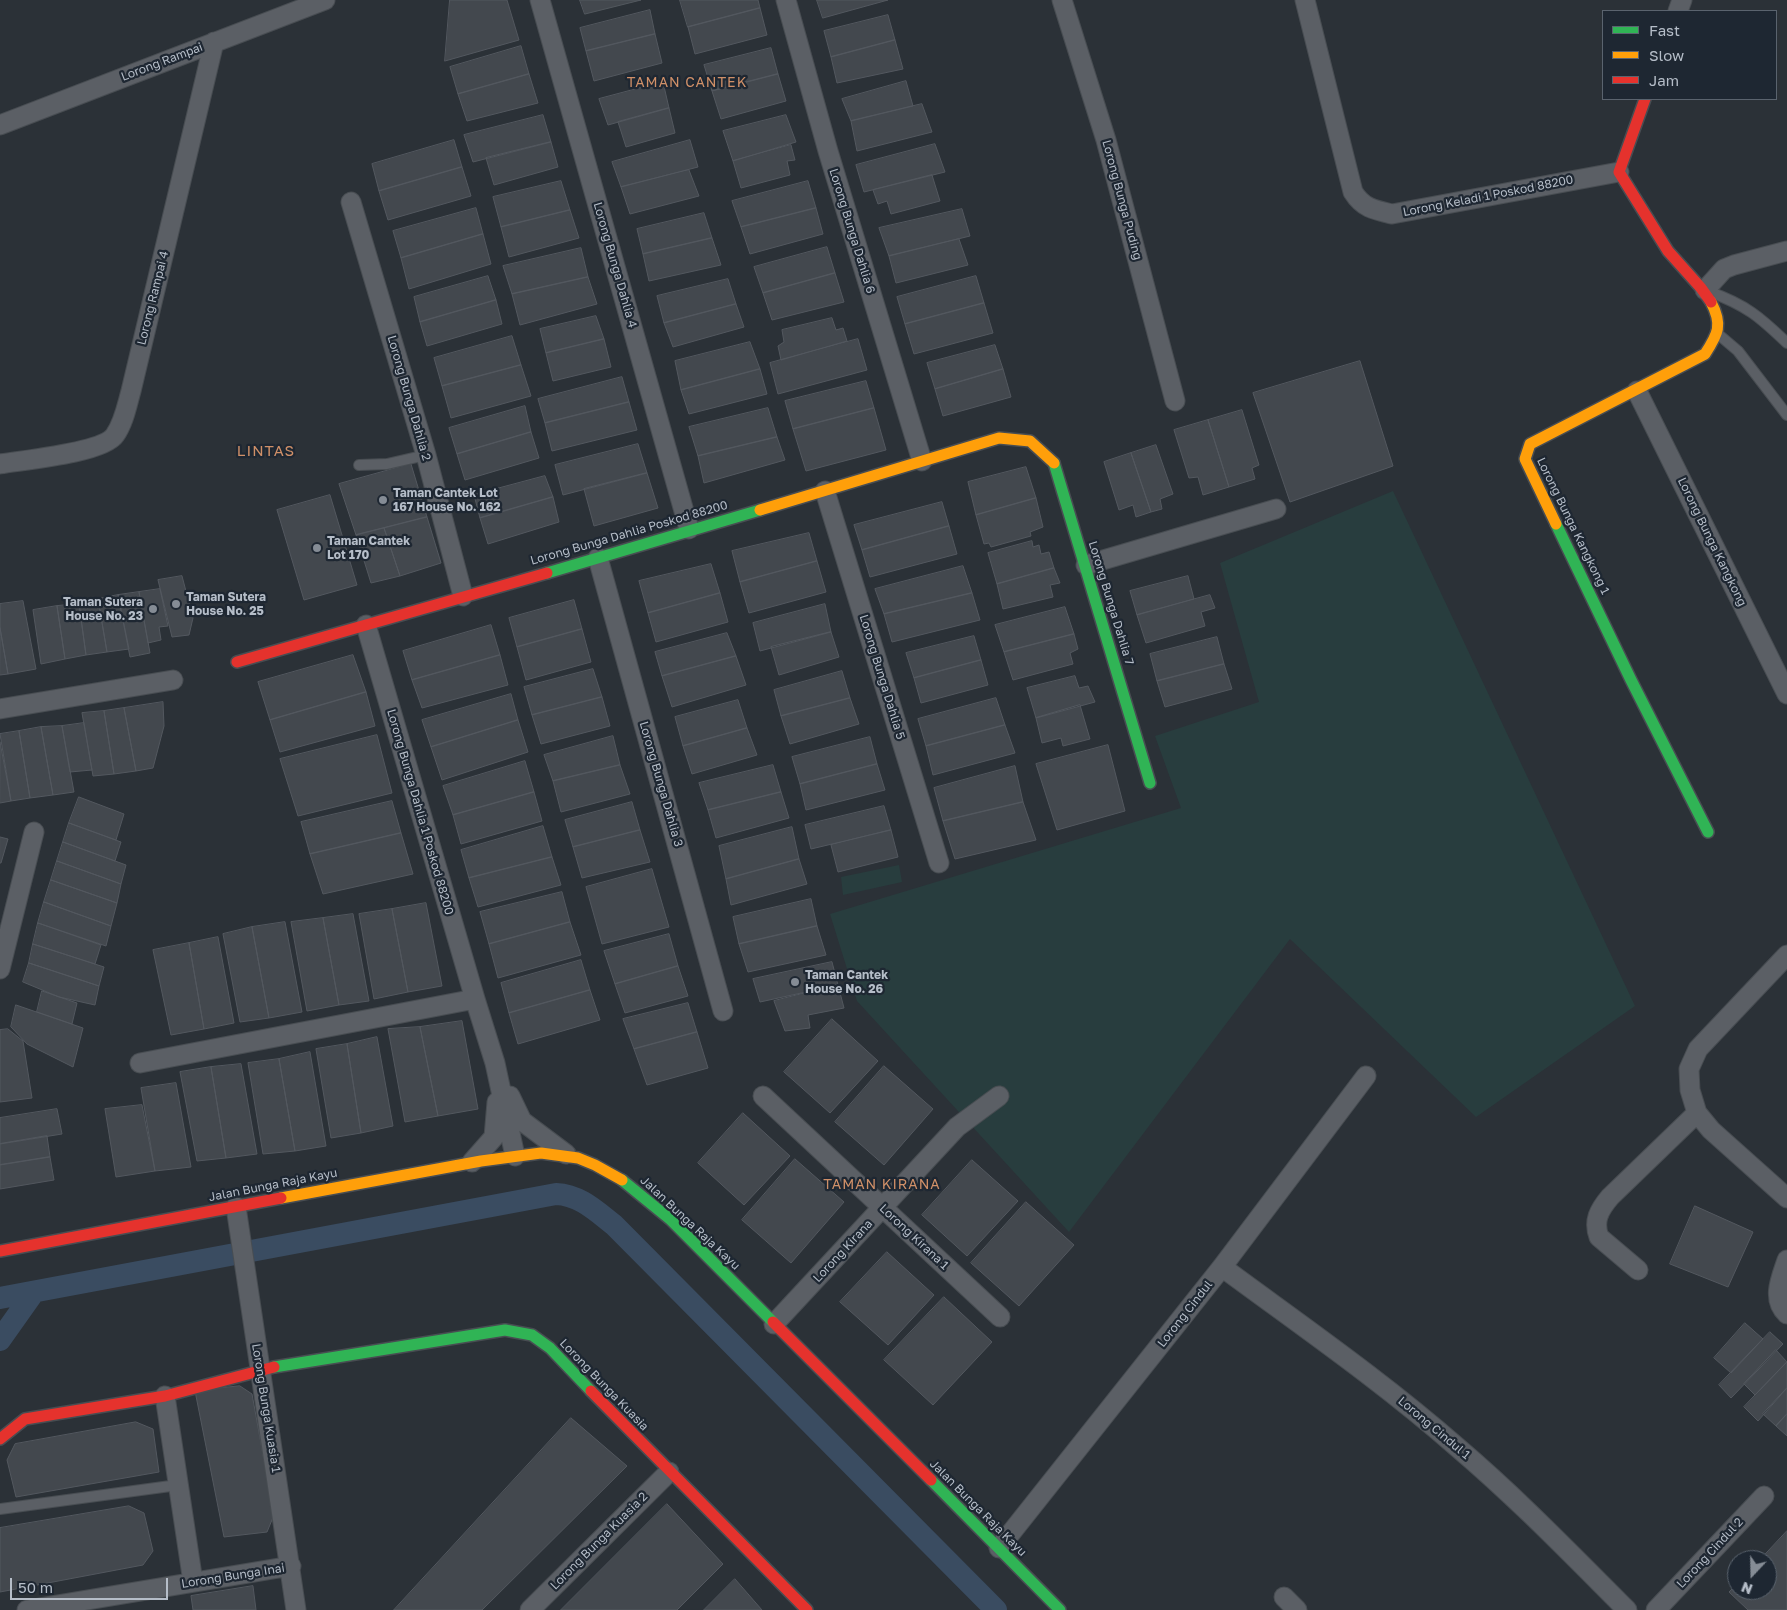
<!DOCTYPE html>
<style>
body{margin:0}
#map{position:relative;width:1787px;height:1610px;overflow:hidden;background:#2b3137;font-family:"Golos Text",sans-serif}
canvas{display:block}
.legend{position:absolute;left:1602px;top:10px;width:175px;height:90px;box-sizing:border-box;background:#1e2732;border:1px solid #5a636e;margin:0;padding:6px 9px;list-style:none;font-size:15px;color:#b5bdc8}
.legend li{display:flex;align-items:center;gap:10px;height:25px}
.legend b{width:25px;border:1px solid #5a636e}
.north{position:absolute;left:1727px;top:1550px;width:50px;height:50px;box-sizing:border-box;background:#1e2732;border:1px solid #5a636e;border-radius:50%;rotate:201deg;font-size:14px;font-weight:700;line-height:20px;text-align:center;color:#b5bdc8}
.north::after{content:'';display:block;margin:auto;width:18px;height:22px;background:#858c95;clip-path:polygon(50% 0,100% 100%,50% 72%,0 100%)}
.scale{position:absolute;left:10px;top:1578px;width:158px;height:22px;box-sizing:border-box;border:2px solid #b5bdc8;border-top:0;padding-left:6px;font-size:15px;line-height:18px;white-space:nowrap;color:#b5bdc8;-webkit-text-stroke:4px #1e2732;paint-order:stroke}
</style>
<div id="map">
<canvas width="1787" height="1610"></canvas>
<ul class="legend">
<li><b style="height:6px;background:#30b455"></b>Fast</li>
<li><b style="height:6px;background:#ff9f0a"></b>Slow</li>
<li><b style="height:6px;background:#e5322d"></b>Jam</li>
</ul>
<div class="north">N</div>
<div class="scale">50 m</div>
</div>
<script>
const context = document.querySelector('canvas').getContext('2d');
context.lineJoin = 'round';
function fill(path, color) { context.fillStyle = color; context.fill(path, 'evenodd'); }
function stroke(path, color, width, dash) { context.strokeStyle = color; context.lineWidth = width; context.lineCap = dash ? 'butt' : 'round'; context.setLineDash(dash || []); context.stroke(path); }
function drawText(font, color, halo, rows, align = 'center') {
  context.font = font + ' "Golos Text",sans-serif'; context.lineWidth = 4.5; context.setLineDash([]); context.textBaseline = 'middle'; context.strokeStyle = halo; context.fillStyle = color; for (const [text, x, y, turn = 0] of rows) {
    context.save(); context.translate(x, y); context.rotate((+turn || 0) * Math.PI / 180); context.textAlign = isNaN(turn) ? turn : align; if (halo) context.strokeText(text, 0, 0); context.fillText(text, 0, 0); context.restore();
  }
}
fill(new Path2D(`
 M1393,491L1635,1006L1476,1117L1290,939L1069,1232L857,1001L830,914L1181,808L1155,736L1259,702L1220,563Z
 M899,865L902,882L843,895L841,877Z`), '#283d3e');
stroke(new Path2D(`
 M0,1298L556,1194C580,1195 596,1211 614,1225L996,1610
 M0,1340L34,1292`), '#3a4c61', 22);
const building = new Path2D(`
 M450,0H507L519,40L445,61Z
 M580,0H641L585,14Z
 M680,0H758L760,8L688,27Z
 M817,0H888L823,18Z
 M760,8L767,35L695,54L688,27Z
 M650,10L655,34L586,51L580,28Z
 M888,15L895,40L831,57L824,31Z
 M655,34L662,63L594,81L586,51Z
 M895,40L903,69L837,83L831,57Z
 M521,46L529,74L458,94L450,67Z
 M771,48L778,74L712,91L704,65Z
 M529,74L538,103L467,121L458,94Z
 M778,74L786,101L721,119L712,91Z
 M906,81L913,106L851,121L842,99Z
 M663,82L669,108L608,125L599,99Z
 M922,104L932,132L857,151L851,121Z
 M669,108L675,133L626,147L618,122Z
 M543,115L551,142L473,162L464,135Z
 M786,115L796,142L733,161L723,131Z
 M454,140L462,167L379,191L372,164Z
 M690,140L698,167L621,187L612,162Z
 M551,142L558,167L494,185L486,158Z
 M935,144L945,172L864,192L856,165Z
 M791,145L795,160L787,161L790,175L741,188L733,161Z
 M462,167L471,196L388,220L379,191Z
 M689,170L699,196L630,214L621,187Z
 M932,175L940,201L891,214L887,201L878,204L873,190Z
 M561,181L570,210L501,227L493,197Z
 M808,181L816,208L741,227L732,201Z
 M476,208L483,234L401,258L393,231Z
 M816,208L823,234L750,254L741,227Z
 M962,209L970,236L889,256L879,228Z
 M570,210L579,238L509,257L501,227Z
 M704,213L712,238L643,254L637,229Z
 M483,234L491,264L409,289L401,258Z
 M712,238L721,265L649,281L643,254Z
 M959,239L968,265L896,283L889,256Z
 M827,247L835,273L763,293L754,267Z
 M581,248L588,277L512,294L503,266Z
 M835,273L844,302L772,320L763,293Z
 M488,276L496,300L420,322L414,297Z
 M976,276L984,303L905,324L897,297Z
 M588,277L597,304L520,325L512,294Z
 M728,279L736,304L664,323L657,296Z
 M496,300L502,324L427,346L420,322Z
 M984,303L993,333L914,354L905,324Z
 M736,304L744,327L673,347L664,323Z
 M596,316L604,339L546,353L540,329Z
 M832,318L836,330L843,328L847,341L781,360L778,346L784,342L782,330Z
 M512,336L521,365L442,386L434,358Z
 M604,339L611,367L553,381L546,353Z
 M858,339L867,370L778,394L770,363Z
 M750,342L760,369L681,390L675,361Z
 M995,345L1003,369L935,389L927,363Z
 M1360,361L1393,466L1290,502L1253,393Z
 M521,365L531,396L451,418L442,386Z
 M760,369L767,394L689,414L681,390Z
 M1003,369L1011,397L943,416L935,389Z
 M622,377L629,402L545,423L538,399Z
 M866,381L874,408L793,429L785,401Z
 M629,402L637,430L552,451L545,423Z
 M525,406L531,432L457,454L449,428Z
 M768,408L777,437L698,456L689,427Z
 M874,408L886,450L806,471L793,429Z
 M1242,410L1259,465L1252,468L1255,479L1229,487L1208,420Z
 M1208,420L1229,487L1203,495L1198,477L1189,478L1174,430Z
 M531,432L539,458L465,480L457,454Z
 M777,437L785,460L704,483L698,456Z
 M638,444L647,473L563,495L555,465Z
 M1156,445L1173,494L1160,499L1162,509L1151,512L1131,453Z
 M1131,453L1151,512L1136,517L1133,505L1119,510L1104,462Z
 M411,464L427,517L356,535L339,484Z
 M1026,467L1036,498L976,515L968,482Z
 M647,473L658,508L594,526L584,489Z
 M545,476L553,497L480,518L474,495Z
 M330,495L357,585L304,600L277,510Z
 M553,497L559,522L488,544L480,518Z
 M1036,498L1043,527L1030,532L1031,536L991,547L989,543L984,544L976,515Z
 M942,502L949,526L862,550L854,525Z
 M427,517L441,563L400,576L384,528Z
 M949,526L957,554L870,577L862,550Z
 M384,528L400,576L371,583L356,535Z
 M809,533L817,561L740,582L732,551Z
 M1032,541L1033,547L1039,545L1041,554L1049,552L1054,568L997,584L988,553Z
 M817,561L826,592L749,613L740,582Z
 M711,564L720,593L648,613L639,581Z
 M963,566L972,593L884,614L875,589Z
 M1054,568L1060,583L1050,585L1053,597L1003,609L997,584Z
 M182,576L193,618L189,635L172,637L158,580Z
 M1188,576L1194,599L1137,615L1130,591Z
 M160,589L168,626L159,627L161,640L148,643L139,592Z
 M139,592L150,653L130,657L118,595Z
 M720,593L728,622L656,642L648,613Z
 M972,593L980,620L892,642L884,614Z
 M118,595L129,649L107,652L98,599Z
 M1210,595L1215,608L1201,612L1205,626L1146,643L1137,615Z
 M98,599L107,652L86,655L79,604Z
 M574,600L582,629L517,647L509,618Z
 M23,601L36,669L8,674L0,628V604Z
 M79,604L86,655L65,659L57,606Z
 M825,604L831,632L760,651L753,623Z
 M57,606L65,659L41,664L33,610Z
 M1065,607L1074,634L1004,652L995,625Z
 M491,625L500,655L412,680L403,651Z
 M0,628L8,674L0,675Z
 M582,629L591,662L526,680L517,647Z
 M831,632L839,657L779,675L771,647Z
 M727,633L736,656L662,676L655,652Z
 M1074,634L1078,649L1070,653L1073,664L1013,680L1004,652Z
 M974,636L981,660L914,678L906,653Z
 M1217,637L1224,664L1157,681L1150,654Z
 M353,655L366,692L270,720L258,682Z
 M500,655L508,685L422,708L412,680Z
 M736,656L746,685L672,707L662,676Z
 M981,660L988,685L921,703L914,678Z
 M1224,664L1232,689L1165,707L1157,681Z
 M593,669L602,697L532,715L524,687Z
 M842,671L850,698L781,716L774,690Z
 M1075,676L1079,688L1088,686L1095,702L1036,718L1027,688Z
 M366,692L375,726L280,752L270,720Z
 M511,694L518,720L431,747L422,720Z
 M602,697L610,726L541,744L532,715Z
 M850,698L859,724L790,744L781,716Z
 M996,698L1005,725L926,746L918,719Z
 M738,700L747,728L683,746L675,717Z
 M163,702L164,726L153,768L136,771L124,708Z
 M1080,705L1090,739L1063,746L1061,738L1042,743L1036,718Z
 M124,708L136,771L114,774L104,711Z
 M104,711L114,774L93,776L82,713Z
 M518,720L528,752L442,780L431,747Z
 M84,723L92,770L70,772L62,726Z
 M1005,725L1015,753L933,775L926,746Z
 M62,726L74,792L53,795L41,727Z
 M41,727L53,795L30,798L19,731Z
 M747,728L757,755L692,774L683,746Z
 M19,731L30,798L11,801L0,734Z
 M377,735L392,793L298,816L280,759Z
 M613,736L620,765L553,781L544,755Z
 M870,737L877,764L800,784L792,757Z
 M0,742L11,801L0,803Z
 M1108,745L1125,811L1057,830L1036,764Z
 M525,761L534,792L453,815L443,786Z
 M877,764L885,790L806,810L800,784Z
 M620,765L630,794L561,812L553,781Z
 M773,765L781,792L708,810L699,783Z
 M1015,766L1023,802L943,821L934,788Z
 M534,792L542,821L461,844L453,815Z
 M781,792L789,818L716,838L708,810Z
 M79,797L124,814L116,840L69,823Z
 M392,801L401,833L310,854L301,822Z
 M632,802L640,830L573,847L565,820Z
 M1023,802L1036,840L955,859L943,821Z
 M884,806L891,830L811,849L805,825Z
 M69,823L121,842L115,861L63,842Z
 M543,826L552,857L469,878L461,850Z
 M792,827L799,859L726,879L719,846Z
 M640,830L650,862L582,878L573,847Z
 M891,830L898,857L838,872L831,845Z
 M401,833L413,874L323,894L310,854Z
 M0,837L8,839L1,863H0Z
 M63,842L126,865L121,884L57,861Z
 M552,857L561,885L478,907L469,878Z
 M799,859L807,884L731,905L726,879Z
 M57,861L121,884L117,903L51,880Z
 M652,869L669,927L602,944L586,887Z
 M51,880L117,903L111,926L44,902Z
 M562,892L570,922L489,944L480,912Z
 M811,899L817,926L739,944L733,917Z
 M44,902L111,926L106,946L38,923Z
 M426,903L442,986L408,992L392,909Z
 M392,909L408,992L374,999L359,914Z
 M353,914L369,1001L339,1005L323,918Z
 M323,918L339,1005L307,1011L291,922Z
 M285,922L302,1012L269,1018L252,927Z
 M570,922L581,955L498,978L489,944Z
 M38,923L101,945L95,964L33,944Z
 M817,926L826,955L748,972L739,944Z
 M252,927L269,1018L240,1022L223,934Z
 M669,934L678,966L615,984L604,951Z
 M218,937L234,1023L204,1029L189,943Z
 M189,943L204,1029L171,1035L153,950Z
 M33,944L104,967L99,986L29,963Z
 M581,960L590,990L509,1013L501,983Z
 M832,962L838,985L760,1002L753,979Z
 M29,963L99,986L95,1005L59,997L23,982Z
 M678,966L688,996L625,1013L615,984Z
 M838,985L844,1008L808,1015L810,1028L785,1031L774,1001Z
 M590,990L600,1020L518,1044L509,1013Z
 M42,991L77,1003L72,1024L37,1012Z
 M688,1003L697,1032L634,1049L623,1019Z
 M16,1005L83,1028L73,1067L27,1044L11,1027Z
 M832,1019L878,1061L830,1113L784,1072Z
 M462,1021L478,1109L438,1116L420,1027Z
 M420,1027L438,1116L405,1122L388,1029Z
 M8,1029L23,1041L32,1098L0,1102V1030Z
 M697,1032L708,1068L647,1085L634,1049Z
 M377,1037L393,1126L361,1133L347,1044Z
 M347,1044L361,1133L331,1138L316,1049Z
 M310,1052L326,1146L295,1151L279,1059Z
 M279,1059L295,1151L263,1154L248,1063Z
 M241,1064L257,1154L226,1158L211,1067Z
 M884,1066L933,1109L884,1165L835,1122Z
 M211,1067L226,1158L197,1161L180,1072Z
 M176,1083L191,1167L155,1171L141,1088Z
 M142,1105L155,1171L116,1177L105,1109Z
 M57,1109L62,1134L0,1144V1118Z
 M743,1113L790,1156L744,1205L698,1163Z
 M47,1136L50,1157L0,1165V1144Z
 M50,1157L54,1180L0,1189V1165Z
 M795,1159L844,1202L791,1263L742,1220Z
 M972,1160L1018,1201L967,1256L922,1215Z
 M1026,1202L1074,1245L1019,1306L971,1263Z
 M1695,1206L1753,1232L1728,1287L1670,1264Z
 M887,1252L934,1295L888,1345L840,1302Z
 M944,1297L992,1342L933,1405L884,1360Z
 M1745,1323L1763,1339L1731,1373L1714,1358Z
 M1770,1332L1783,1344L1731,1398L1719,1385Z
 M1776,1350L1787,1362L1755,1395L1744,1384Z
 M1787,1362V1388L1758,1421L1744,1407Z
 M240,1386L252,1394L274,1515L267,1532L224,1537L195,1391Z
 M1787,1388V1414L1776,1426L1763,1414Z
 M1787,1414V1436L1776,1426Z
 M571,1418L627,1466L482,1610H394Z
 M136,1422L153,1429L159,1472L16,1497L7,1460L15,1444Z
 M667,1504L723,1564L677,1610H561Z
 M129,1506L144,1513L153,1551L143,1565L0,1592V1528Z
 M1787,1531V1610H1748L1729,1592L1737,1584V1590H1767V1560H1760Z
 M735,1579L762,1610H704Z
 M253,1586L256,1610H193L191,1596Z`);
fill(building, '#43484e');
stroke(building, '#53585f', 1);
const lane = new Path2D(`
 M1710,292C1746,305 1760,317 1787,343
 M1718,334L1738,351L1787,415
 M359,465L387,464L426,455
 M0,1509L178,1485`);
const street = new Path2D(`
 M540,0L689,529
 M786,0L828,151L922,461
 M1062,0L1106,140L1175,401
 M1305,0L1353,192C1363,208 1374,210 1392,214L1619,172
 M1678,11L1682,0
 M0,125L325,0
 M351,202L426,455L463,596
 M1705,290L1724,269L1734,265L1787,251
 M1637,391L1787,694
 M0,464C23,460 103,453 115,435C124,422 127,405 131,391L214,42
 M825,491L939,863
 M598,558L723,1011
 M1086,565L1276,509
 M366,625L475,999L495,1063L515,1156
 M0,709L173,680
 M1787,955L1698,1049L1689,1069L1690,1090L1697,1113L1711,1130L1787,1198
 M0,969L34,832
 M140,1063L475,999
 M510,1096L522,1121L566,1154
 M763,1096L1000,1317
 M472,1162L494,1137L497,1102
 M236,1207L296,1610
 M1787,1260C1781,1278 1771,1299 1787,1314
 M1222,1267C1302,1326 1383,1382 1457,1447C1517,1498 1571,1554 1627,1610
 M1638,1270L1599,1237C1593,1221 1599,1210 1610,1197L1697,1113
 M774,1324L957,1127L999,1096
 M165,1396L193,1582
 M999,1548L1222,1267L1366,1076
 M1284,1597L1297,1610
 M27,1610L291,1566
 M530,1610L669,1472
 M1656,1610L1764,1496`);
const fast = new Path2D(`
 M1054,463L1150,783
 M1556,524L1631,680L1708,832
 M547,573L760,510
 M622,1180L671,1220L773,1322
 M274,1367L505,1330L532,1335L550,1348L591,1391
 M931,1480L1060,1610`);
const slow = new Path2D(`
 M760,510L999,438L1030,441L1054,463
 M1556,524L1525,459L1530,444L1705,354C1718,334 1723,325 1711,302
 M281,1198L481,1161L541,1153L578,1158L595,1165L622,1180`);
const jam = new Path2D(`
 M1645,99L1619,172L1668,251L1701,288L1711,302
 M237,662L547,573
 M0,1251L281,1198
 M773,1322L931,1480
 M591,1391L807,1610
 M0,1439L25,1419L165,1396L274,1367`);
stroke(lane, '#484d52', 12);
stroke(street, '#484d52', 21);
stroke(fast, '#484d52', 14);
stroke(slow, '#484d52', 14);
stroke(jam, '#484d52', 14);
stroke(lane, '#5b5f65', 10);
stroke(street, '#5b5f65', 19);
stroke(fast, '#30b455', 11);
stroke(slow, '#ff9f0a', 11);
stroke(jam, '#e5322d', 11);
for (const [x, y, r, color] of [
 [383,500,5,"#858c95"],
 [317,548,5,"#858c95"],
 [176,604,5,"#858c95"],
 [153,609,5,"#858c95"],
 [795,982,5,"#858c95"]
]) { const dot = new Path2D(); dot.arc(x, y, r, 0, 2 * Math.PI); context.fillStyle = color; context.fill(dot); stroke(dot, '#1e2732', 2); }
drawText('12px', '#b5bdc8', '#1e2732', [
 ["Lorong Rampai",162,62,-21],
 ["Lorong Keladi 1 Poskod 88200",1488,196,-11],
 ["Lorong Bunga Puding",1122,200,75],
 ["Lorong Bunga Dahlia 6",852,231,73],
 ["Lorong Bunga Dahlia 4",615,265,74],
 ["Lorong Rampai 4",153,298,-76],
 ["Lorong Bunga Dahlia 2",409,398,74],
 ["Lorong Bunga Kangkong 1",1573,526,64],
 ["Lorong Bunga Dahlia Poskod 88200",629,533,-16],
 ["Lorong Bunga Kangkong",1712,542,64],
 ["Lorong Bunga Dahlia 7",1111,603,73],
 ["Lorong Bunga Dahlia 5",882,677,73],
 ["Lorong Bunga Dahlia 3",661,784,74],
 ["Lorong Bunga Dahlia 1 Poskod 88200",420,812,74],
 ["Jalan Bunga Raja Kayu",273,1185,-11],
 ["Jalan Bunga Raja Kayu",690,1223,43],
 ["Lorong Kirana 1",914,1237,43],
 ["Lorong Kirana",843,1251,-47],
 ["Lorong Cindul",1185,1314,-52],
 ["Lorong Bunga Kuasia",604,1385,46],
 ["Lorong Bunga Kuasia 1",266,1408,81],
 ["Lorong Cindul 1",1434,1428,40],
 ["Jalan Bunga Raja Kayu",978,1508,45],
 ["Lorong Bunga Kuasia 2",599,1541,-45],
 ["Lorong Cindul 2",1710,1553,-47],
 ["Lorong Bunga Inai",233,1576,-9]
]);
drawText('bold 12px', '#b5bdc8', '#1e2732', [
 ["Taman Cantek Lot",393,493],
 ["167 House No. 162",393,507],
 ["Taman Cantek",327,541],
 ["Lot 170",327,555],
 ["Taman Sutera",186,597],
 ["House No. 25",186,611],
 ["Taman Sutera",143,602,"right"],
 ["House No. 23",143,616,"right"],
 ["Taman Cantek",805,975],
 ["House No. 26",805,989]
], 'left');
context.letterSpacing = '1px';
drawText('14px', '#d09068', '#1e2732', [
 ["TAMAN CANTEK",687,83],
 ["TAMAN KIRANA",882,1185]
]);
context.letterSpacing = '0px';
context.letterSpacing = '1px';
drawText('15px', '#d09068', '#1e2732', [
 ["LINTAS",266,451]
]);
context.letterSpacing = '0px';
</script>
